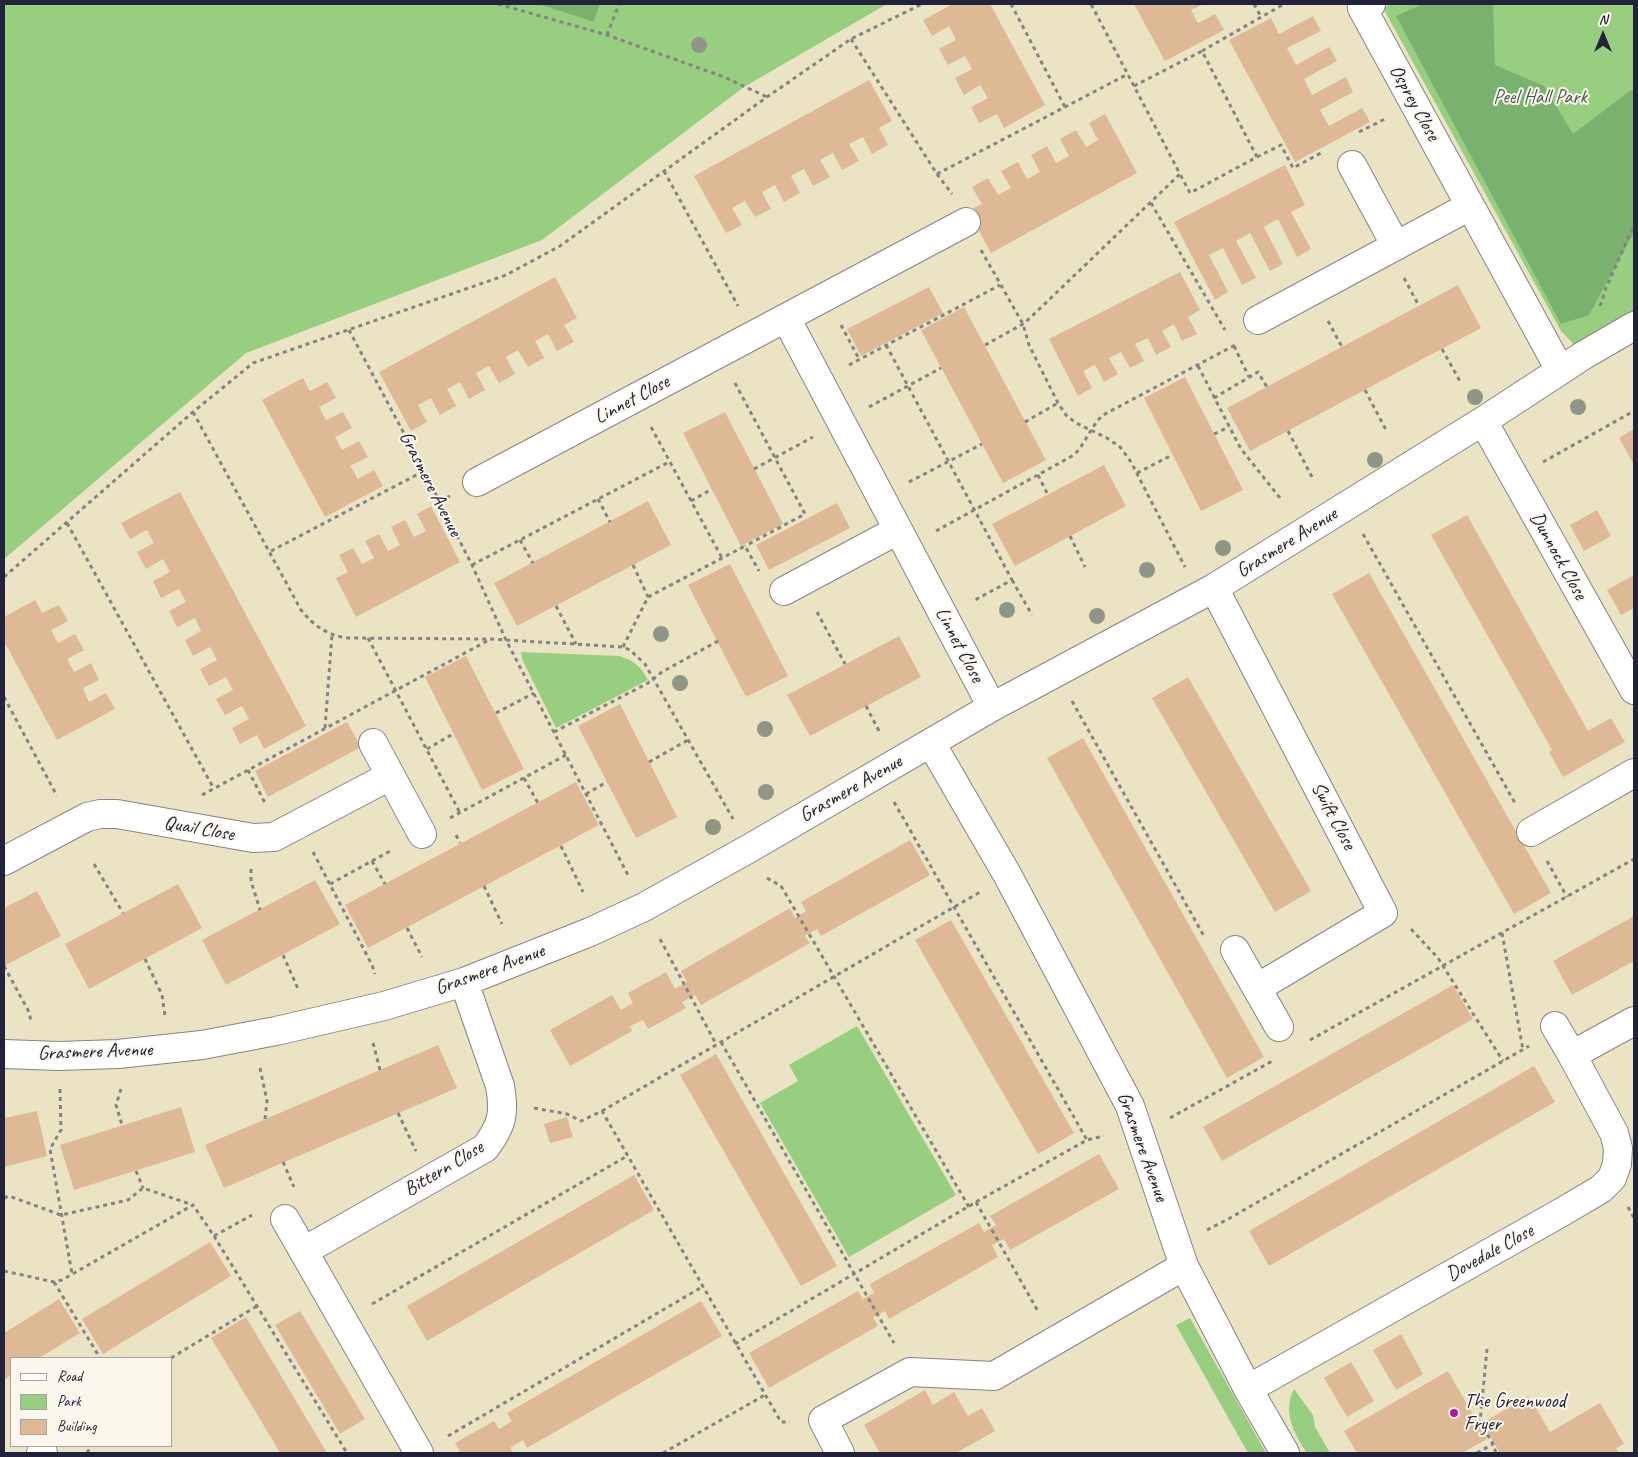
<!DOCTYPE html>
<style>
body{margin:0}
#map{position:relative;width:1638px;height:1457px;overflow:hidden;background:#eae4c5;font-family:Caveat,sans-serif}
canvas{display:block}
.frame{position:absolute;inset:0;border:5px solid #22223b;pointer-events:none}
.legend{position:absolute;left:10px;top:1357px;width:162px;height:90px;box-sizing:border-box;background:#fbf7ec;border:1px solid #a4a2a5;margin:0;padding:6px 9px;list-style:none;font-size:15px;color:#22223b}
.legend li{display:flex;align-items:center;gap:10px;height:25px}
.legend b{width:25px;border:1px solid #a4a2a5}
.north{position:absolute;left:1578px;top:10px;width:50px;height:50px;-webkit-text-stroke:4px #fbf7ec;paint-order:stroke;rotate:0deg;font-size:14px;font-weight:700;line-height:20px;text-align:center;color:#22223b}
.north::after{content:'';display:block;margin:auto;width:18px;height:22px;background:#22223b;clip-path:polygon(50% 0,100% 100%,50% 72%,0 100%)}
</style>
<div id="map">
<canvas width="1638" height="1457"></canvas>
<div class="frame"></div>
<ul class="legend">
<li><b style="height:6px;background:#fff"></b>Road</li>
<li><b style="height:14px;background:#97ce80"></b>Park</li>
<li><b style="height:14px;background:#ddba95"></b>Building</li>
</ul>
<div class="north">N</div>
</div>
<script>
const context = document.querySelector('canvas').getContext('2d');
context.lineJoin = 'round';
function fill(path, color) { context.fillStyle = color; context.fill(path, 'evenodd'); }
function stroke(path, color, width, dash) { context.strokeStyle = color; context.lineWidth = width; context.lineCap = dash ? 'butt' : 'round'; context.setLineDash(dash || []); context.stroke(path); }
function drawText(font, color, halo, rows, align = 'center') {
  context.font = font + ' Caveat,sans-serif'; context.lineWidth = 4; context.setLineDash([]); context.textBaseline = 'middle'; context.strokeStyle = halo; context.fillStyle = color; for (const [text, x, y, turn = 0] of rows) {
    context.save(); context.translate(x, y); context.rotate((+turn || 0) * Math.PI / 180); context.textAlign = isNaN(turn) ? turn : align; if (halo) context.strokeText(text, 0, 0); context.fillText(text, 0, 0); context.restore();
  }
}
fill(new Path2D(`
 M4,4H552L594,22L600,4H887L744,87L542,240L246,353L4,559Z
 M1391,4H1634V326L1584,355L1561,331L1383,8Z
 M521,652L619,656C634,660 641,667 648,680L556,728L522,659Z
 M857,1026L956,1195L849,1257L760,1103L798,1081L789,1065Z
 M1190,1318L1266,1453H1248L1176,1325Z
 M1294,1389L1313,1415L1315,1427L1330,1453H1307C1294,1434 1282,1412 1294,1389Z`), '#97ce80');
fill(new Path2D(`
 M539,4H600L594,22Z
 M1423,4H1493L1495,65L1544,86L1573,134L1631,90H1634V232L1589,315L1561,324L1396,16Z`), '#79b16e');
fill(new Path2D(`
 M953,4H990L1045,105L1004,128L997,114L979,123L971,107L988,98L980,85L964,95L955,78L972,69L965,56L948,65L939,49L956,40L949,26L932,36L923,20Z
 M1134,4H1203L1191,10L1198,23L1215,14L1224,30L1165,61Z
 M1313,16L1321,31L1287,48L1296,65L1329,47L1337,61L1304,79L1312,95L1346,77L1353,92L1320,110L1329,126L1362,108L1370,122L1295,162L1229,40L1271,18L1279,34Z
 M869,80L892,121L879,128L888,145L872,154L863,137L849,144L859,161L842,170L833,153L820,160L830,177L813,186L804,169L791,176L800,193L784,202L775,185L762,192L771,209L755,217L745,201L732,208L742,225L726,233L694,176Z
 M1105,114L1137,173L991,253L968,211L982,204L972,187L988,178L998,195L1011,188L1001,171L1018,162L1027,179L1040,172L1031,155L1047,146L1056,163L1069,156L1060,139L1076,130L1086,147L1098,140L1089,123Z
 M1285,165L1305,205L1291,212L1311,249L1297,257L1278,219L1264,227L1283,264L1270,271L1250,233L1236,241L1256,278L1242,285L1223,248L1209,255L1228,292L1215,300L1174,222Z
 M1180,272L1200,310L1188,317L1197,334L1182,341L1174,324L1162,331L1171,347L1156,355L1148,338L1135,344L1144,361L1130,368L1121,352L1109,358L1118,374L1104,382L1095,365L1083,371L1092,388L1078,396L1049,339Z
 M555,277L577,318L564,325L574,342L557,351L548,334L535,341L544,358L528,367L518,350L506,357L515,374L499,383L489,366L476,373L485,390L469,399L460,382L447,389L456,406L440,415L431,398L418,405L427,422L411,431L379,372Z
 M1458,285L1481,328L1250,451L1227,408Z
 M929,287L943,313L861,356L847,329Z
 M964,307L1046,460L1003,483L921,330Z
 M1185,377L1243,490L1201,511L1144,398Z
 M303,378L310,391L327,382L336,398L319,407L326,420L343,412L352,428L335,437L342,450L359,441L368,457L350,466L358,479L374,470L383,486L325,517L262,400Z
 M725,412L783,524L741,546L683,433Z
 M1634,429V465L1619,438Z
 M1104,465L1126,506L1015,566L992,524Z
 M180,492L306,726L264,749L257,735L240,744L232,728L249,719L242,706L225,715L216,699L233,690L226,677L209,686L200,669L217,660L210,647L193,656L185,640L201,631L195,618L177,627L169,611L186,602L179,589L161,598L153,581L170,572L163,559L146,569L137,552L154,543L147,530L130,539L121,523Z
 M648,501L671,545L517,626L494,583Z
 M837,503L850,528L769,570L756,545Z
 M431,506L460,562L356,617L336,578L348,572L339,555L353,548L362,564L374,558L365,541L379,534L388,551L400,545L391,527L405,520L414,537L426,531L417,514Z
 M1597,510L1611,536L1584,551L1570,525Z
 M1467,515L1588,731L1611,718L1625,742L1563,777L1549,752L1552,750L1431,535Z
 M730,564L788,676L746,697L688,585Z
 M1369,573L1551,893L1514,914L1332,594Z
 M1634,575V608L1621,615L1607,590Z
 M35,600L42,613L59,605L68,621L51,630L58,643L75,634L84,650L67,659L74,672L91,663L99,680L83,688L89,702L106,693L115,709L57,740L4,641V617Z
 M899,636L921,677L810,736L787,695Z
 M466,656L524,769L482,790L425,677Z
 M1188,677L1311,891L1275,912L1152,698Z
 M620,704L677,817L636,838L578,726Z
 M347,722L361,747L268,797L255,771Z
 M1083,738L1264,1057L1227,1078L1047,758Z
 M576,782L599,825L368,948L345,905Z
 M910,840L930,875L821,936L817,929L805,936L810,943L701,1005L695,995L682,1002L686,1008L648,1029L643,1020L630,1026L632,1031L570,1066L550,1030L612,995L621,1010L633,1003L628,993L666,972L675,989L687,982L681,971L790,908L795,918L806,911L801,902Z
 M315,880L340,924L226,985L202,940Z
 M178,884L202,928L89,989L65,944Z
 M37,891L61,936L4,966V908Z
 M1634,916V961L1572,995L1553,961Z
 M951,920L1074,1133L1038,1154L915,940Z
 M1453,985L1473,1019L1222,1161L1203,1127Z
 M438,1045L457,1088L224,1188L205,1145Z
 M716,1054L837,1266L801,1286L680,1075Z
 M1534,1066L1555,1102L1269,1266L1249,1231Z
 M181,1107L195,1152L74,1190L60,1145Z
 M37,1111L47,1156L4,1167V1118Z
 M567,1117L573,1137L550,1143L544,1124Z
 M1099,1154L1119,1189L1010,1250L1004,1239L992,1245L998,1257L889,1319L885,1311L873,1317L878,1326L769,1388L749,1353L858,1291L863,1299L874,1293L870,1284L979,1223L984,1232L996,1225L990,1216Z
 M634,1175L654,1210L427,1341L407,1306Z
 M210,1242L231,1276L103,1354L82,1319Z
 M59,1299L80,1333L39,1358H11V1375L4,1380V1333Z
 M701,1301L722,1336L527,1448L523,1440L510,1448L514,1453H456L460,1451L455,1443L494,1421L499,1429L512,1421L507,1413Z
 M300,1311L365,1419L340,1434L275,1325Z
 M246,1317L284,1381L327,1453H280L269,1434L211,1338Z
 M1401,1334L1423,1374L1396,1390L1373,1350Z
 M1351,1362L1374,1401L1347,1417L1324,1378Z
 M1448,1371L1487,1439L1462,1453H1357L1344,1431Z
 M925,1390L933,1405L954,1392L968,1416L982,1408L995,1431L956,1453H880L864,1425Z
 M1529,1396L1550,1432L1600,1403L1624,1444L1616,1448L1619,1453H1500L1482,1423Z`), '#ddba95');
const minor = new Path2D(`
 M1371,4L1362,8L1560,370
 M1352,165L1396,246
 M786,318L992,707
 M1258,320L1470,206
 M1483,421L1634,690
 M477,482L966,222
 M1214,588L1383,913L1257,988
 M784,591L898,530
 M373,743L422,834
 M931,743L1008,876L1130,1106L1184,1266L1248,1389L1285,1453
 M1531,832L1634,773
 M4,861L87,817L100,814H117L253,838L274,837L390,776
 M1235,950L1279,1027
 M4,1054L59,1056L118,1054L202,1045L276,1031L384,1006L464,982L590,932L644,907L750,848L992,707L1214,588L1483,421L1584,355L1634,326
 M1572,1055L1634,1021
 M285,1219L419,1453
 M304,1251L485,1148C502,1126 505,1113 500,1086L464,982
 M1248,1389L1562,1212L1601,1189L1612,1178L1617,1164L1618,1148L1614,1133L1572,1055L1555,1026
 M41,1453H43
 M840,1453L823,1420L910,1372L994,1376L1184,1266`);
stroke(minor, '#868380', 30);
stroke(new Path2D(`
 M498,4L607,35L724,77L767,97
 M1011,4L1065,107
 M1254,4L1261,17
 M607,35L619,4
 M851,39L937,174L1128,74
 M1202,51L1284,4
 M1134,86L1202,51L1257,157L1190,193L1180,174
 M1359,132L1385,119
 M1257,157L1281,145L1293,168L1321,153
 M664,171L738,306
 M937,174L952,194
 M1151,203L1225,330
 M981,250L1023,324L1029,345L1058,403L1066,415L1076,423L1107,438L1120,447L1131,462L1185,567
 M1404,278L1419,306
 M1600,306L1606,288L1634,225
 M1328,321L1342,347
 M841,325L859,359
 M349,330L424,471L472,565L506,640L629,877
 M886,345L1012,580L973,601
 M985,345L1023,324L1030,318L1180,174L1091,4
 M1234,346L1249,377
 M1442,349L1461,383
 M849,365L1000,285
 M1198,366L1241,449L1280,498
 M735,383L805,514L745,546
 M1365,390L1386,430
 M1214,398L1258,372L1267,387
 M869,407L941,368
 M193,412L301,610C314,626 326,634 346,638L489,639L623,647L630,650L645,664L733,819
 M1025,422L1058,403
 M651,427L722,558
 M1288,431L1312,477
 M1214,434L1229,427
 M1543,462L1634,411
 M754,469L813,437
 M1137,473L1172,455
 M1038,475L1048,495
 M909,482L982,444
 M598,499L610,522
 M439,501L450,496
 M691,501L712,489
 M67,523L214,789
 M936,531L1074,455C1086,443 1090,427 1103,415L1237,344
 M1363,534L1515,803
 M1070,536L1085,567
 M520,540L533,563
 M271,551L424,471
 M472,565L669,462
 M633,565L648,597
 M4,577L193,412L253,363L506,275L560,246L767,97L851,39L922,4
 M1012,580L1032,615
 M556,606L576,644
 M817,612L845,664
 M368,638L460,813
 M623,647L648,597L745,546L759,571
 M4,697L57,796
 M1072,701L1205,938
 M866,706L879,731
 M496,713L534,693
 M325,728L332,635
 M554,732L648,683L662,672L718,641
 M427,749L453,734
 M649,762L688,740
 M248,770L266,805
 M524,778L538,803
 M586,794L607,782
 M202,795L489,640
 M894,802L1087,1140
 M450,818L566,755
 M456,835L460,843
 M561,846L583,892
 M313,852L372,965L375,974
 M372,861L385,884
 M1547,861L1567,897
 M94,864L123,913
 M251,869V881L260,910
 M767,878L781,886L969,1207
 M330,884L392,850
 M484,886L502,924
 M407,928L422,957
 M1411,929L1438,958L1503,1061
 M1502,933L1523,1050
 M660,939L716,1044
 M283,955L299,991
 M145,959L162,995L165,1016
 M4,966L29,1012L31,1021
 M1310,1040L1634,859
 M721,1042L894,1343
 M373,1043L380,1070
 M260,1068L267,1101L265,1119
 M60,1089L61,1130L50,1149L72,1274
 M121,1089L116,1105L122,1125
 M534,1108L567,1114L581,1121L602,1111L781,1422H790
 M602,1111L980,892
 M398,1113L416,1151
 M1170,1118L1274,1060
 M283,1162L294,1187
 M136,1171L143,1188
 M4,1198L9,1196L61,1215L128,1200L143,1188L193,1205
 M976,1202L1039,1313
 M1628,1207L1634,1218
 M1207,1230L1230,1218L1529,1046
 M214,1236L347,1453
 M4,1271L54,1282L62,1280L193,1205L214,1236L252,1215
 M54,1282L100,1358
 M372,1304L627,1156
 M735,1344L976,1202L1087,1140L1104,1136
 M1487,1349L1480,1422L1493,1444L1496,1453
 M171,1358L257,1306
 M448,1436L702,1287
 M87,1453L91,1446
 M663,1453L765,1395
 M1477,1453L1493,1444`), '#868380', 3, [4, 4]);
stroke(minor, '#fff', 28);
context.fillStyle = '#8f9685';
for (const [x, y] of [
 [699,45],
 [1475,397],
 [1578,407],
 [1375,460],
 [1223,548],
 [1147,570],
 [1007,610],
 [1097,616],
 [661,634],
 [680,683],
 [765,729],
 [766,792],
 [713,827]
]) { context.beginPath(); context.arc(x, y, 8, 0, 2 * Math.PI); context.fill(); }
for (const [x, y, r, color] of [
 [1454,1413,5,"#b5179e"]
]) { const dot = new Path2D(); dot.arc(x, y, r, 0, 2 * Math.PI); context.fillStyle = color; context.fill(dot); stroke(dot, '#fbf7ec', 2); }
drawText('20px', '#455650', '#fbf7ec', [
 ["Peel Hall Park",1540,98]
]);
drawText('20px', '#22223b', '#fbf7ec', [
 ["Osprey Close",1414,103,61],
 ["Linnet Close",632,400,-28],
 ["Grasmere Avenue",430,484,63],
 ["Grasmere Avenue",1287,543,-32],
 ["Dunnock Close",1558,556,61],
 ["Linnet Close",959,645,62],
 ["Grasmere Avenue",851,789,-30],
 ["Swift Close",1333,816,62],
 ["Quail Close",199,829,10],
 ["Grasmere Avenue",490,970,-20],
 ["Grasmere Avenue",95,1052,-2],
 ["Grasmere Avenue",1142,1147,70],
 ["Bittern Close",444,1169,-31],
 ["Dovedale Close",1490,1253,-29]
]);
drawText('20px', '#22223b', '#fbf7ec', [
 ["The Greenwood",1464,1402],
 ["Fryer",1464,1425]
], 'left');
</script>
